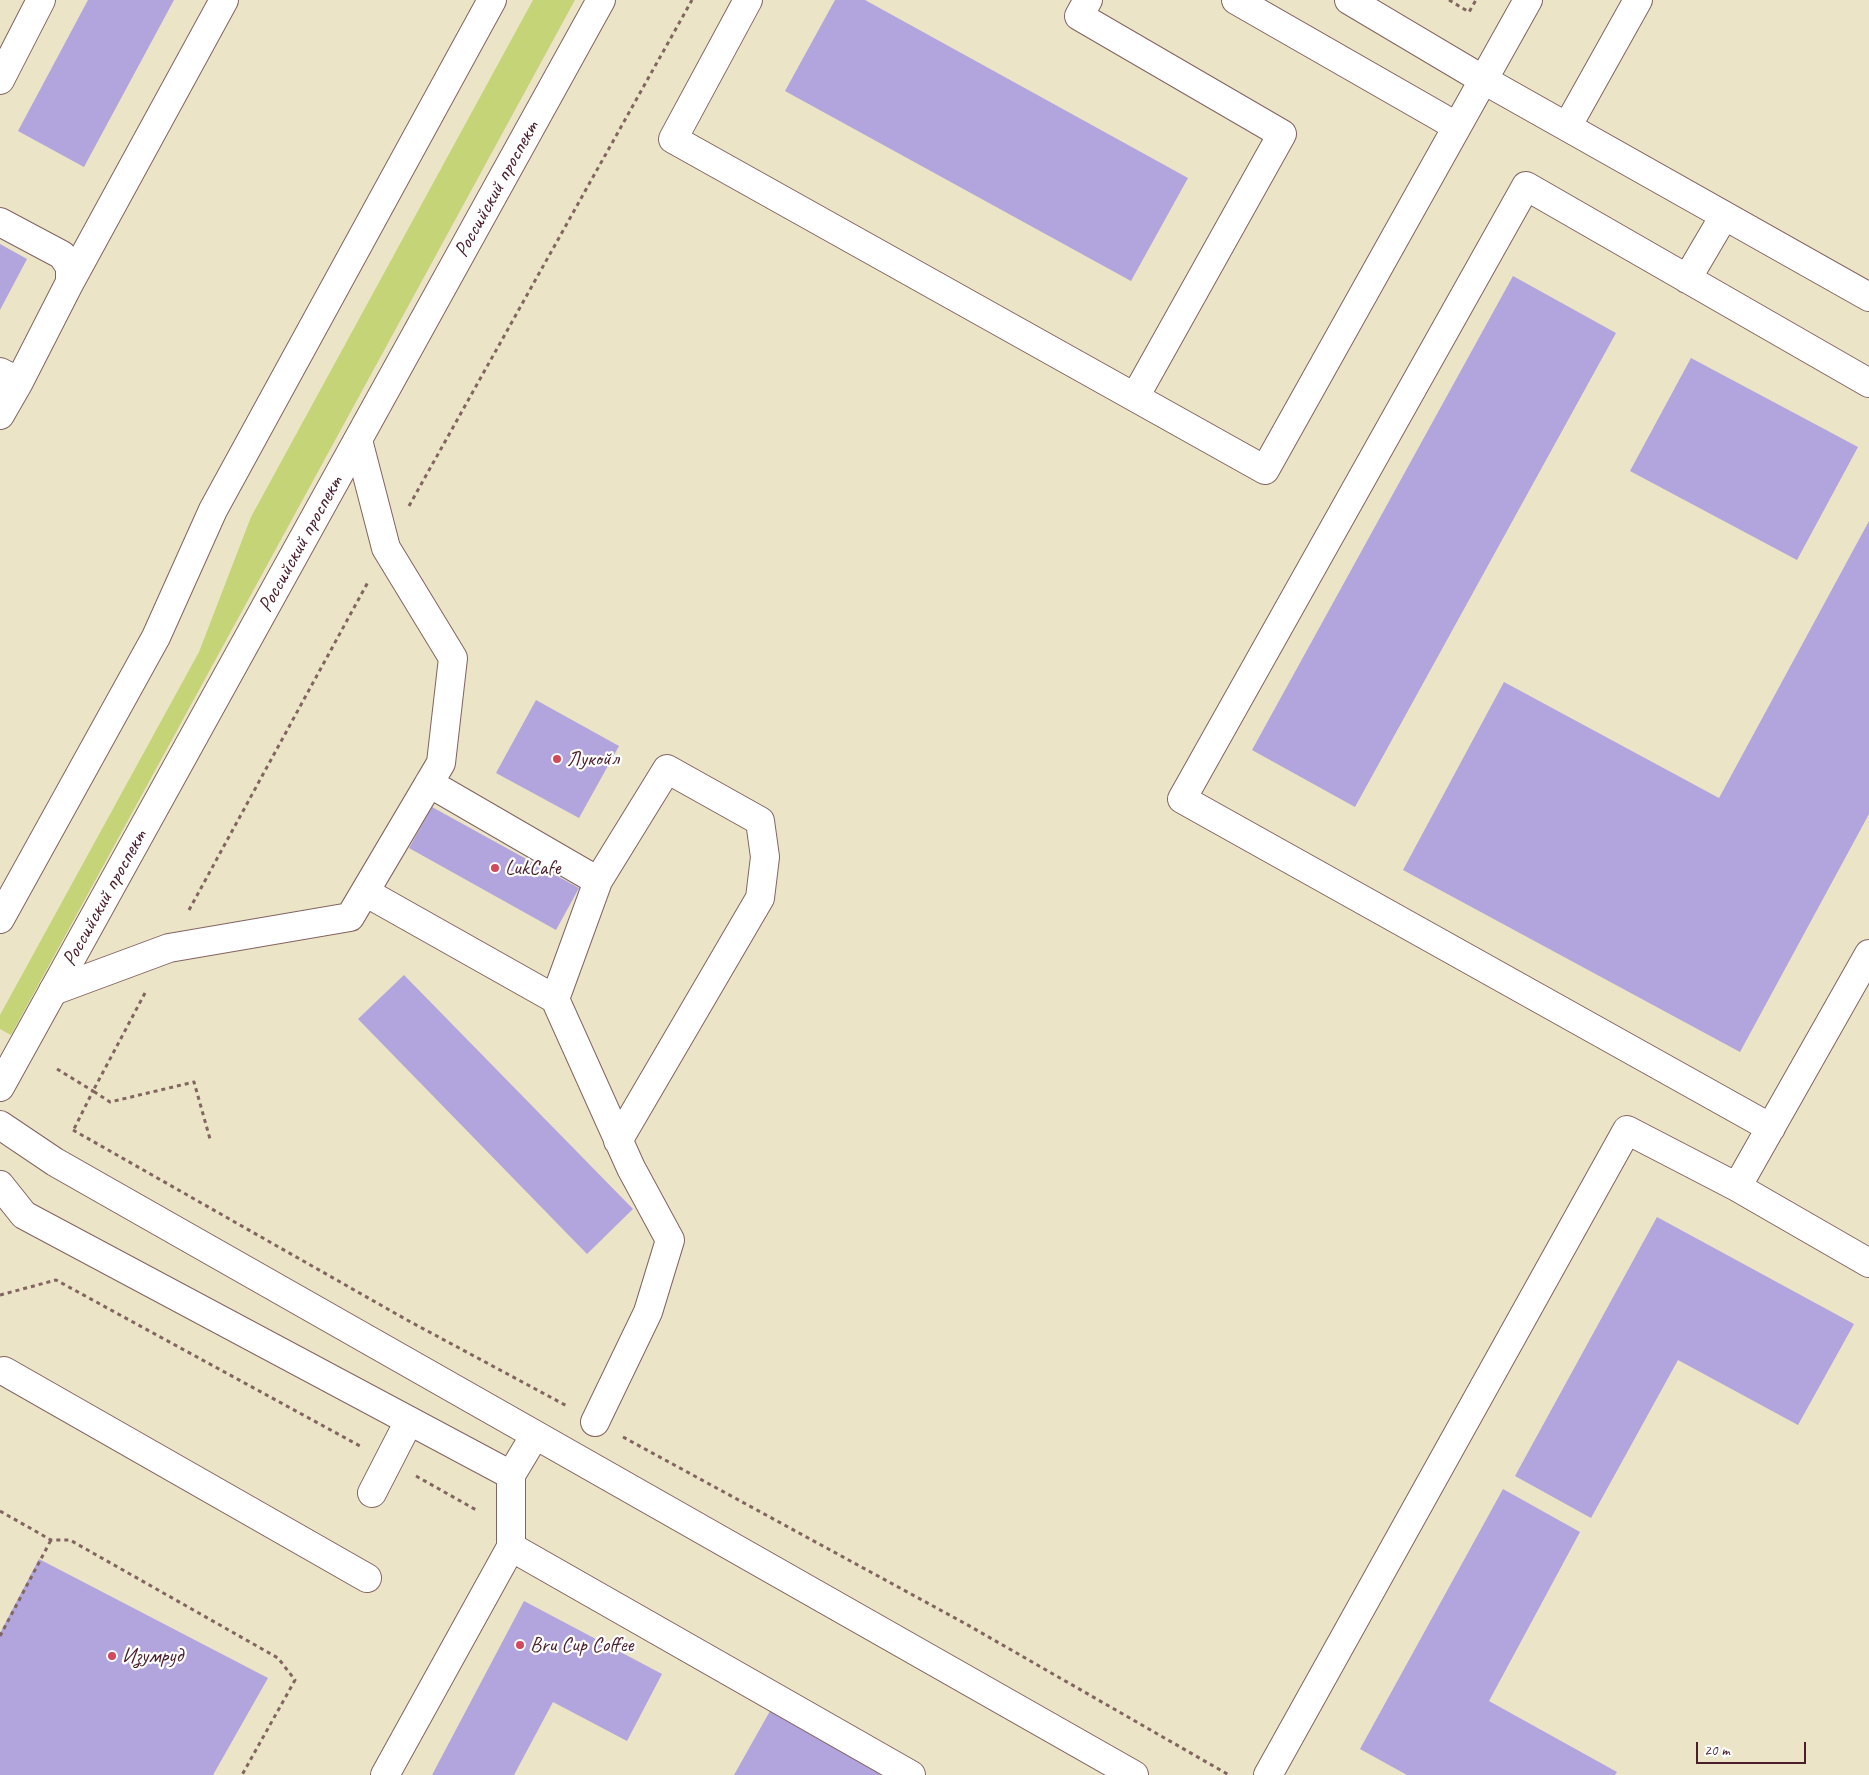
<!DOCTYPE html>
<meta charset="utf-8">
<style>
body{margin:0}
#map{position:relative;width:1869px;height:1775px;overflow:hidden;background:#ebe4c6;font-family:Caveat,sans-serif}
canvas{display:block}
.scale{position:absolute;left:1696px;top:1742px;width:110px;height:22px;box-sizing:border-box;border:2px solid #4a1f2b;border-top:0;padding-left:6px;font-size:15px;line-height:18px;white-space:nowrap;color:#4a1f2b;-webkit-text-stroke:4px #fff;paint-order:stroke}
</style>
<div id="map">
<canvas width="1869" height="1775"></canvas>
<div class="scale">20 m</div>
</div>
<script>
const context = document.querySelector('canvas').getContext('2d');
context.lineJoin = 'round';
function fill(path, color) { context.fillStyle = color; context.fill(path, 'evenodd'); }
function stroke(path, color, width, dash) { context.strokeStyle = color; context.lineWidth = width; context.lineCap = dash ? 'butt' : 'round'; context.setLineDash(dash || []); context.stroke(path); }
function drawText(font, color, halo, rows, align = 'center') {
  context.font = font + ' Caveat,sans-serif'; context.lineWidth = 4.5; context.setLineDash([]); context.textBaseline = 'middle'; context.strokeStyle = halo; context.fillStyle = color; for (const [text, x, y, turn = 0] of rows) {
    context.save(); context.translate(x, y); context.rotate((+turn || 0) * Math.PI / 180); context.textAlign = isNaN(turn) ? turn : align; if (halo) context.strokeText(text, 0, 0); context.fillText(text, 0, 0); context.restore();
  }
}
fill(new Path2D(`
 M533,0H575L11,1035L0,1029V1015L199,652L251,517Z`), '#c4d476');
fill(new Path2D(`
 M88,0H174L84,167L18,131Z
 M835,0H865L1188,178L1131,281L785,91Z
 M0,244L27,259L0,310Z
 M1513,276L1616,333L1355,807L1252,750Z
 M1691,358L1858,447L1797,560L1630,471Z
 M1869,521V814L1740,1052L1403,870L1504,682L1719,798Z
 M536,700L619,746L579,818L496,773Z
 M432,807L579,888L556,930L409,848Z
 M404,975L633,1209L587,1254L358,1019Z
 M1657,1217L1854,1324L1798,1425L1678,1360L1591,1518L1515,1476Z
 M1503,1489L1580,1532L1489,1701L1617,1772L1615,1775H1407L1360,1749Z
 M39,1559L268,1678L213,1775H0V1633Z
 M524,1601L662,1674L627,1741L553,1702L514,1775H432Z
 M770,1711L886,1775H734Z`), '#b2a4dd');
const minor = new Path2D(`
 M748,0L673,139L1265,470L1528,0
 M1088,0L1079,16L1282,134L1135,397
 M1236,0L1456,126
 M1349,0L1482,79L1869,297
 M0,80L41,0
 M1567,127L1638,0
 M0,222L62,255L70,267V282L19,382
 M1687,279L1724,216
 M70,282L224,0
 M0,372L19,382L0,415
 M429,783L598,881L555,999
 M598,881L667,769L760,821L765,857L760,898L618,1141
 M365,892L555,999L631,1168L670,1240L648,1312L595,1422
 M53,991L169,948L350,917L441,763L453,658L386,548L358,440
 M0,1125L55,1162L1134,1775
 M1771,1128L1182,799L1526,186L1869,383
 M0,1185L24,1215L511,1475V1547L911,1775
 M1737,1187L1869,954
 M4,1371L367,1578
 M511,1475L535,1435
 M372,1493L409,1421
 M385,1775L511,1547
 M1268,1775L1627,1130L1737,1187L1869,1263`);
const major = new Path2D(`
 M0,919L156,637L213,510L492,0
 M0,1087L601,0`);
stroke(minor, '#826461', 30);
stroke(major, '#826461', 30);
stroke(new Path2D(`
 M1449,0L1469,12L1476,0
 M409,506L692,0
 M189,910L368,582
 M145,993L93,1091L110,1102L194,1082L210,1139
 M57,1069L93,1091L73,1131
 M73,1130L407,1320L567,1406
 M0,1295L56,1280L360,1446
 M623,1437L966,1624L1229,1775
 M416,1476L478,1511
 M0,1511L51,1540H70L278,1658L295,1680L242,1775
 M0,1636L51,1540`), '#826461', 3, [4, 4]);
stroke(minor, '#fff', 28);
stroke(major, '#fff', 28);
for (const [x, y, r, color] of [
 [557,759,5,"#d1495b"],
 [495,868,5,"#d1495b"],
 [520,1645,5,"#d1495b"],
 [112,1656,5,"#d1495b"]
]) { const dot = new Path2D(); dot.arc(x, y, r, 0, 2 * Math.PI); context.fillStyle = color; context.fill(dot); stroke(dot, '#fff', 2); }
drawText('21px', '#4a1f2b', '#fff', [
 ["Российский проспект",497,189,-61],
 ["Российский проспект",301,544,-61],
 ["Российский проспект",105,898,-61]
]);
drawText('21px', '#4a1f2b', '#fff', [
 ["Лукойл",567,759],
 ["LukCafe",505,868],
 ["Bru Cup Coffee",530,1645],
 ["Изумруд",122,1656]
], 'left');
</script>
